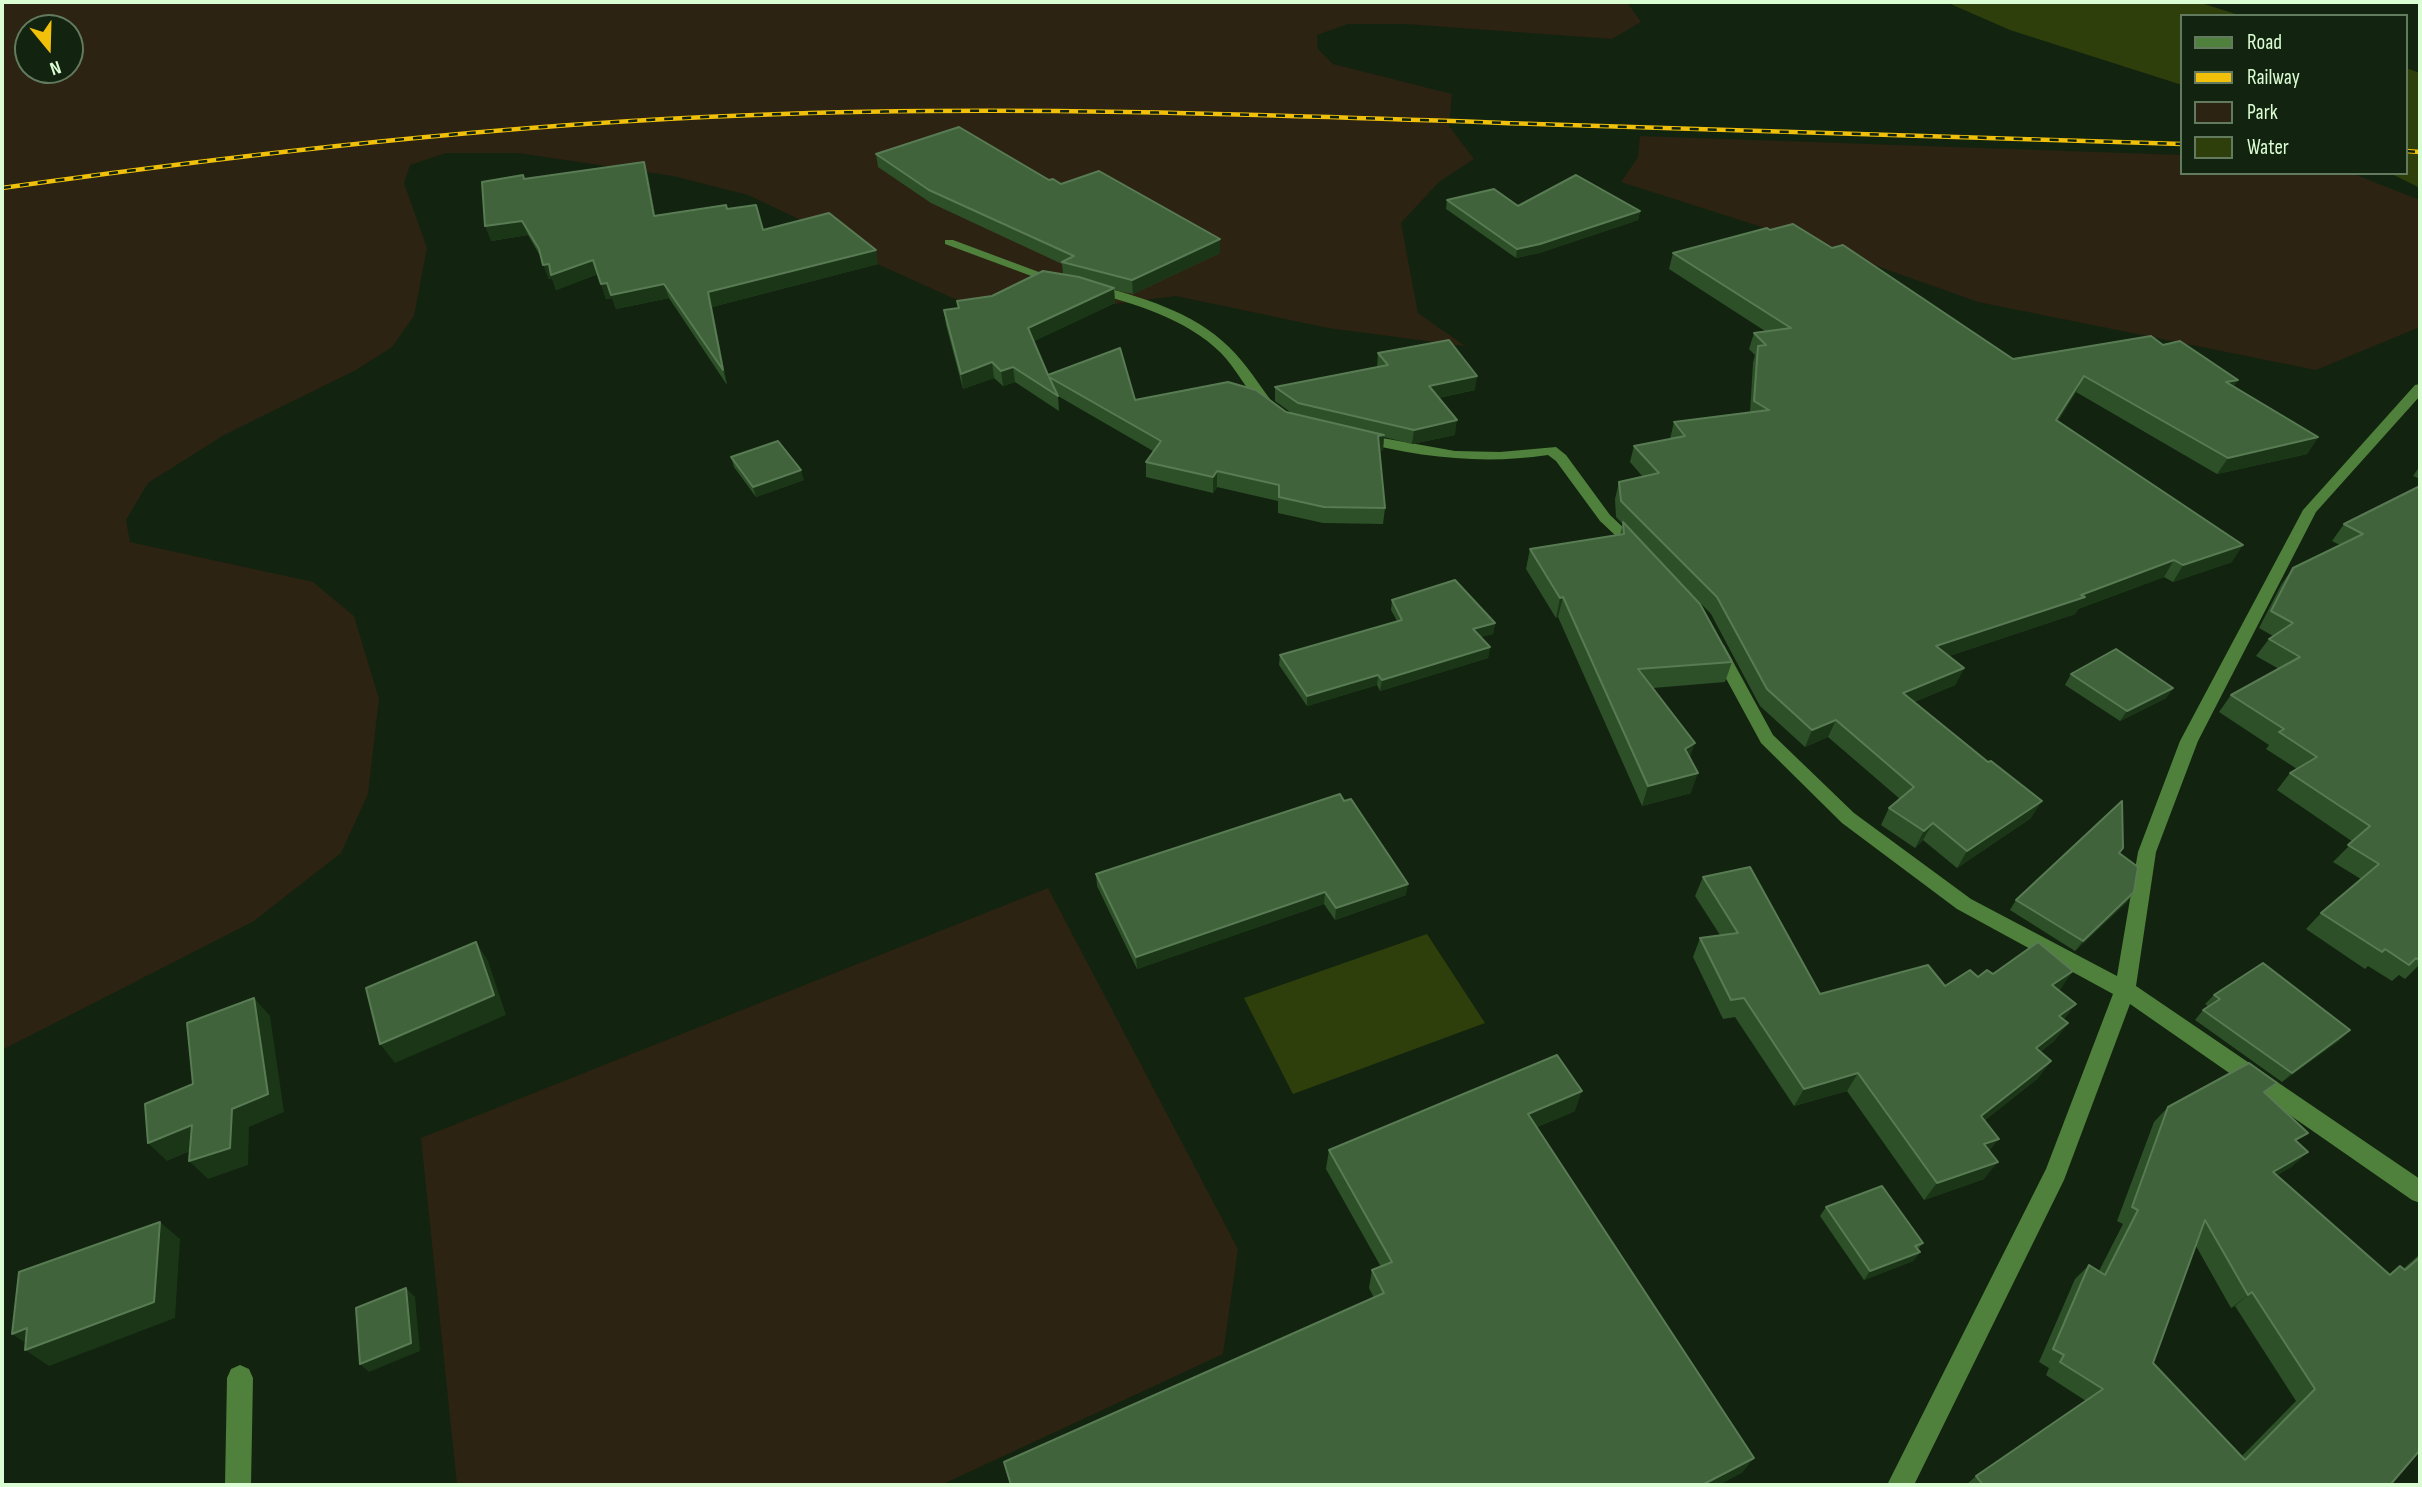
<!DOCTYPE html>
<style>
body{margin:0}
#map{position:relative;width:2422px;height:1487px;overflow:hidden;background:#12230f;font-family:"Sofia Sans Condensed",sans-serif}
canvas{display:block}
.frame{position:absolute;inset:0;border:4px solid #dbfdd3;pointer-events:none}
.legend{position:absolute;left:2180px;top:14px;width:228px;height:161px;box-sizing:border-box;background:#12230f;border:2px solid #627a5d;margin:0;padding:9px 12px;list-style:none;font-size:21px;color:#dbfdd3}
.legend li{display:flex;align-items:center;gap:14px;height:35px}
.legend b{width:35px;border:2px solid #627a5d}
.north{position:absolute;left:14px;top:14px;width:70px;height:70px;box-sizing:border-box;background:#12230f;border:2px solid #627a5d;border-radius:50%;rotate:161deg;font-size:19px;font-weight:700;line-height:28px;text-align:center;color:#dbfdd3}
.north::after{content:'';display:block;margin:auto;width:24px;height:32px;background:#f1c00b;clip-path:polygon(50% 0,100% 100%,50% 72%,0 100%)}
</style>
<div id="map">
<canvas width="2422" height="1487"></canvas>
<div class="frame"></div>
<ul class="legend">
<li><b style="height:9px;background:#4f803c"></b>Road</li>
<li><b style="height:9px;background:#f1c00b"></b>Railway</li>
<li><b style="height:19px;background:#2c2312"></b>Park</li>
<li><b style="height:19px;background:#2f3f0c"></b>Water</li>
</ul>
<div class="north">N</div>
</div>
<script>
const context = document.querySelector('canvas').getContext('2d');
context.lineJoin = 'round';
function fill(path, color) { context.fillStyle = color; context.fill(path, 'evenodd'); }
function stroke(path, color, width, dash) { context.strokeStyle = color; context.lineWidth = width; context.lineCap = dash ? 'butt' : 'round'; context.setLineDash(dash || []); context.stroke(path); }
fill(new Path2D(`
 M2,2H1627L1641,22L1612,39L1406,24H1348L1317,35L1318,49L1333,64L1452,94L1449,126L1474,159L1439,182L1401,223L1418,313L1465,346L1328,328L1176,296L1085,308L968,305L873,262L807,223L748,195L673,176L518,153H446L410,165L404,183L427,248L414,316L392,347L356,370L224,435L148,483L126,520L130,542L313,582L354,616L379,699L368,794L341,853L254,921L2,1050ZM28,28H70V70H28Z
 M1640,136L2182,155V173H2351L2420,200V327L2316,370L1978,302L1815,244L1621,182L1638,157Z
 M1048,888L1238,1249L1223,1354L941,1485H457L421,1138Z`), '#2c2312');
fill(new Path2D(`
 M1946,2H2198L2242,16H2182V85L2010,30Z
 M2406,68L2420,73V188L2390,173H2406Z
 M1427,934L1485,1023L1293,1094L1244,998Z`), '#2f3f0c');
fill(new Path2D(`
 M945,240H953L1063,281L1053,284L945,244Z
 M1092,284C1139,296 1194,312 1229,347C1247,364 1261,388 1276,407L1269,411L1264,410C1248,392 1237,370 1221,353C1186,318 1134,304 1088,291L1086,288Z
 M2420,384V396L2316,512L2198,741L2156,852L2136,986L2420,1179V1203L2412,1200L2130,1004L2064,1180L1914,1485H1887L2046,1169L2113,994L1957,909L1842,823L1761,743L1710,649L1712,645H1724L1773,735L1854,813L1971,899L2117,976L2138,852L2180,741L2303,510L2415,385Z
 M1360,434L1455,451L1500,452L1556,447L1566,455L1610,515L1646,549L1638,554L1633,552L1600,521L1556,461L1548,455C1481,465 1420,457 1355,441V435Z
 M240,1365L249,1369L253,1378L251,1485H225L227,1378L231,1369Z`), '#4f803c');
const rail = new Path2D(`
 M2406,151L2420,152
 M2,188C252,153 503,124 755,115C1015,105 1275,115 1535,124C1750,131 1966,137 2182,144`);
stroke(rail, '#f1c00b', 4.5);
stroke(rail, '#12230f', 2.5, [9]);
fill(new Path2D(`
 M876,154L1049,180L1061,184L1220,253L1133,294L1114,290L1115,303L1034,341L1048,375L1135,400L1286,412L1293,414L1275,401V387L1377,368L1378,353L1475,390L1438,398L1455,435L1412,444L1384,437L1383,450L1380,451L1385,508L1383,524L1323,523L1278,513V501L1217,487L1213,493L1146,477V462L1153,451L1058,396L1059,411L1015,382L1003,386L994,378L963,389L946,325L944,310L958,308L957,301L992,296L1063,274L1062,264L931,203L878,167Z
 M644,162L648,176L655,215L727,209L763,230L878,264L712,307L727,385L669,298L616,309L612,298L606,299L598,274L556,290L552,278L549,279L542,259L528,235L491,241L524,179Z
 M1447,200L1518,206L1640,211L1638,220L1539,253L1516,258L1446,209Z
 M1673,253L2013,359L2163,345L2318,437L2307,454L2217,474L2076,392L2058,421L2232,562L2173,582L2164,577L2078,609L2075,614L1949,656L1964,668L1955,685L1914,702L2031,818L1957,868L1923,840L1915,848L1881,825L1889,808L1900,799L1828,737L1805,747L1760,706L1711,614L1681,583L1732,662L1725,682L1653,688L1690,757L1691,793L1642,806L1558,617L1556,618L1526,569L1530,549L1620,535L1623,524L1616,517L1615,499L1619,482L1643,477L1630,462L1634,446L1670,439L1674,422L1750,413L1753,363L1755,355L1749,349L1754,333L1765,331L1669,269Z
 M731,457L804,480L756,497L734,467Z
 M2420,466V479L2413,476Z
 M2420,486V964L2405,979L2399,975L2392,981L2368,966L2365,969L2306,929L2321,913L2361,879L2333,862L2353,842L2277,790L2290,773L2297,769L2266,749L2269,745L2219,712L2231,695L2279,669L2256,656L2269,639L2273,636L2259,628L2281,585L2293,568L2340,545L2332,541L2344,524Z
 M1392,600L1495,623L1493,634L1480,637L1490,647L1488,658L1380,691L1377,685L1307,706L1279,665L1280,655L1397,621L1391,610Z
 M2071,674L2173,688L2166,698L2120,721L2065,685Z
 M1344,801L1406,895L1335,920L1324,904L1137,969L1097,886L1096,874Z
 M2119,853L2134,892L2127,902L2075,951L2010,910L2016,900Z
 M1703,877L1820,994L1945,986L1978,977L1993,974L2059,990L2064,1020L2068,1023L2054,1041L2040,1052L2051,1061L2037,1079L1985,1120L1989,1150L1984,1179L1924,1200L1847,1091L1794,1106L1735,1017L1723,1019L1693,957L1700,938L1720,935L1695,896Z
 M2214,995L2340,1040L2282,1082L2195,1020L2203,1010L2209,1007L2205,1004Z
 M2265,1094L2298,1142L2308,1152L2291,1167L2277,1175L2389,1274L2400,1266L2403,1269L2420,1254V1450L2390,1485H1966L1976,1476L2086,1401L2046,1375L2049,1368L2039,1362L2075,1279L2089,1265L2099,1271L2123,1224L2117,1221L2154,1122L2168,1107ZM2196,1246L2231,1308L2235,1306L2296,1401L2242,1456L2153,1363Z
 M1575,1111L1537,1127L1742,1473L1374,1298L1369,1288L1372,1270L1381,1267L1326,1169L1329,1150Z
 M1826,1207L1923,1243L1918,1249L1920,1252L1913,1261L1864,1280L1820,1216Z`), '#2d5029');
fill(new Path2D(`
 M644,162L648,176L658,230L654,216Z
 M1640,211L1638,220L1539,253L1516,258L1517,249Z
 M522,221L528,235L491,241L485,226Z
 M1220,239V253L1133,294L1132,280Z
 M876,250L878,264L712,307L727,385L723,370L708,292Z
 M593,260L598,274L556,290L552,278L549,279L543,265Z
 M607,283L664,284L669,298L616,309L612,298L606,299L601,284Z
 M1114,288L1115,303L1030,343L1028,328Z
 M992,362L994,378L963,389L961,374Z
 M1013,367L1015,382L1003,386L1001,371Z
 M1477,376L1475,390L1427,400L1429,386Z
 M2084,376L2076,392L2048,436L2056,420Z
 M2238,380L2229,396L2226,382Z
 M1457,420L1455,435L1412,444L1414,430Z
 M1384,435L1383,450L1377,452L1378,436Z
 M2318,437L2307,454L2217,474L2228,458Z
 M801,470L804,480L756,497L753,487Z
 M1217,471V487L1213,493V477Z
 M2243,545L2232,562L2173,582L2183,565Z
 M2174,560L2164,577L2078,609L2075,614L1928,663L1936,646Z
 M1563,597L1558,617L1556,618L1560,598Z
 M1495,623L1493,634L1471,639L1473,629Z
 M1490,647L1488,658L1380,691L1382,680Z
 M1964,668L1955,685L1894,710L1903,693Z
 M1378,675L1377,685L1307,706V696Z
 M2173,688L2166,698L2120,721L2127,711Z
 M1836,720L1828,737L1805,747L1812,730Z
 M1695,743L1688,763L1685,749Z
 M1698,773L1691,793L1642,806L1648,786Z
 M2042,801L2031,818L1957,868L1967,851Z
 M1933,823L1923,840L1915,848L1924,831Z
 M1408,884L1406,895L1335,920L1336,908Z
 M1325,892L1324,904L1137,969L1136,957Z
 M2134,892L2127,902L2075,951L2083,941Z
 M476,942L488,961L506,1015L395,1063L380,1044Z
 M2073,971L2060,990L2039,1003L2052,985Z
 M254,998L270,1016L284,1112L249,1127L248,1165L208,1179L189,1161L232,1109Z
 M2076,1004L2062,1022L2059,1016Z
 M2068,1023L2054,1041L2022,1065L2036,1048Z
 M2350,1030L2340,1040L2282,1082L2292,1073Z
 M2051,1061L2037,1079L1968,1133L1981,1116Z
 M1858,1073L1847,1091L1794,1106L1804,1089Z
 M1582,1091L1575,1111L1522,1133L1528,1114Z
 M192,1125L210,1143L167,1161L148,1143Z
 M1999,1139L1985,1156L1984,1144Z
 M2308,1152L2291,1167L2257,1186L2273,1172Z
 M1998,1162L1984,1179L1924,1200L1937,1183Z
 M160,1222L180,1239L175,1318L49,1366L25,1350L32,1347L12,1334Z
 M1920,1252L1913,1261L1864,1280L1870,1271Z
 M406,1288L415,1297L420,1351L369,1372L360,1364Z
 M2252,1292L2235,1306L2231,1308L2248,1295Z
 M1754,1458L1742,1473L1719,1485H1702Z`), '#1a3617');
const building = new Path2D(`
 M959,127L1049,180L1053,179L1061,184L1099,171L1220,239L1132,280L1062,262L1074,256L929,190L876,154Z
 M644,162L654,216L726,205L727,209L756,205L763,230L829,213L876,250L708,292L723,370L664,284L611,295L607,283L601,284L593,260L551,275L549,264L543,265L539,249L522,221L485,226L482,182L523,175L524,179Z
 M1576,175L1640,211L1540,244L1517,249L1447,200L1494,189L1518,206Z
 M1793,224L1832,248L1843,245L2013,359L2151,336L2163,345L2180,341L2238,380L2226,382L2318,437L2228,458L2084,376L2056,420L2243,545L2183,565L2174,560L2081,595L2085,597L1936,646L1964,668L1903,693L1988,762L1991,761L2042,801L1967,851L1933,823L1924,831L1889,808L1914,787L1836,720L1812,730L1767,689L1717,597L1621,501L1619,482L1659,473L1634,446L1685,436L1674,422L1769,410L1754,401L1758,346L1766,345L1754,333L1791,328L1673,253L1767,228L1770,230Z
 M1043,271L1079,277L1114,288L1028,328L1048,375L1120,348L1135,400L1228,382L1256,390L1286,412L1384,435L1378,436L1385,508L1324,507L1279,497V485L1217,471L1213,477L1146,462L1161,441L1049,377L1058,396L1013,367L1001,371L992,362L961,374L944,310L959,308L957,301L992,296Z
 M1449,340L1477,376L1429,386L1457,420L1414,430L1298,403L1275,387L1388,365L1378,353Z
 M778,441L801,470L753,487L731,457Z
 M2420,486V961L2416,958L2409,965L2385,949L2382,952L2321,913L2379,864L2348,845L2370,826L2290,773L2317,757L2279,732L2284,729L2231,695L2300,657L2269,639L2293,623L2271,611L2293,568L2363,534L2344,524Z
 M1623,522L1700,604L1732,662L1638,669L1695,743L1685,749L1698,773L1648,786L1563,597L1560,598L1530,549L1624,534Z
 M1455,580L1495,623L1473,629L1490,647L1382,680L1378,675L1307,696L1280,655L1402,620L1392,600Z
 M2116,649L2173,688L2127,711L2071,674Z
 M1340,794L1344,801L1351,799L1408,884L1336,908L1325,892L1136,957L1096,874Z
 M2122,801L2123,848L2119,853L2138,867L2134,892L2083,941L2016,900Z
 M1750,867L1820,994L1928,965L1945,986L1970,970L1978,977L1987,970L1993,974L2038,942L2073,971L2052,985L2076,1004L2059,1016L2068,1023L2036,1048L2051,1061L1981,1116L1999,1139L1984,1144L1998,1162L1937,1183L1858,1073L1804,1089L1744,998L1731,1000L1700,938L1738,933L1703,877Z
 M476,942L494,995L380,1044L366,988Z
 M2263,963L2350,1030L2292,1073L2203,1010L2220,999L2214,995Z
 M254,998L268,1094L232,1109L230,1148L189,1161L192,1125L148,1143L145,1104L193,1084L187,1023Z
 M1557,1055L1582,1091L1528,1114L1754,1458L1702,1485H1011L1004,1462L1384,1293L1372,1270L1392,1262L1329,1150Z
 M2249,1063L2277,1083L2264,1092L2308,1133L2295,1140L2308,1152L2273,1172L2390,1275L2400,1266L2405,1270L2420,1257V1450L2390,1485H1983L1976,1476L2103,1389L2060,1362L2064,1355L2053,1349L2089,1265L2105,1275L2138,1210L2132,1207L2168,1107ZM2205,1220L2248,1295L2252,1292L2315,1389L2245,1460L2153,1363Z
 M1882,1186L1923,1243L1915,1246L1920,1252L1870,1271L1826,1207Z
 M160,1222L154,1302L25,1350L27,1328L12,1334L19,1272Z
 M406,1288L411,1343L360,1364L356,1308Z`);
fill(building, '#40633b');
stroke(building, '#587b53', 2);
</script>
